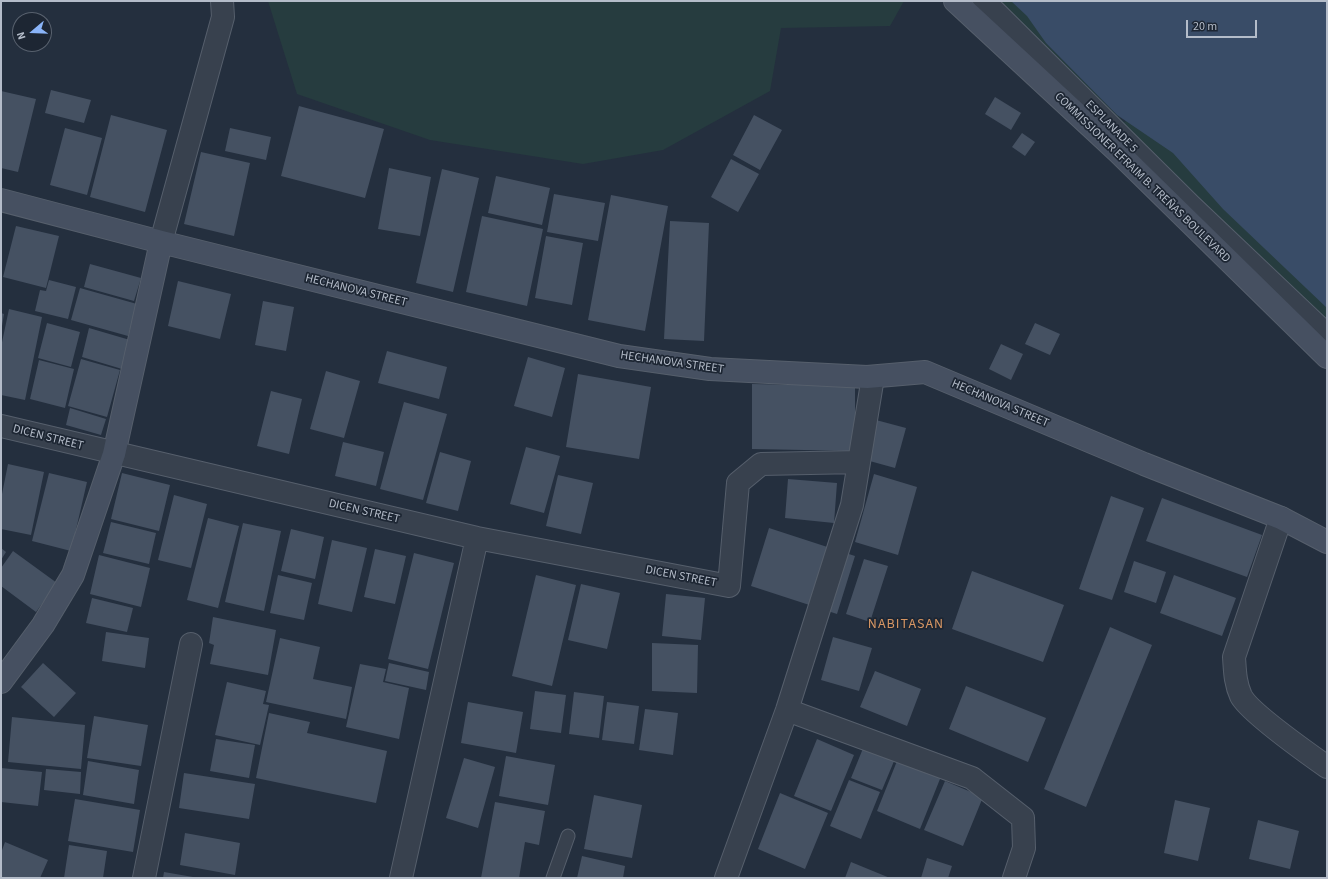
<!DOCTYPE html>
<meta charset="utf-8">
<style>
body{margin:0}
#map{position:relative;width:1328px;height:879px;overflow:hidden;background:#242f3e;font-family:"Source Sans 3",sans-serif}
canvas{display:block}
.frame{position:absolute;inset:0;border:2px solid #b4bcc9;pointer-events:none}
.north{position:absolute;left:12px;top:12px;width:40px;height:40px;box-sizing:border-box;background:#1d2633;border:1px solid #59626f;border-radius:50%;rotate:251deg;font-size:11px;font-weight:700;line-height:16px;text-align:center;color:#b4bcc9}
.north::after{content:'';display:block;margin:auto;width:14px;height:18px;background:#8ab4f8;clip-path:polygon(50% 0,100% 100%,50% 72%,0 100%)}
.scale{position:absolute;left:1186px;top:20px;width:71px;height:18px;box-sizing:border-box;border:2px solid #b4bcc9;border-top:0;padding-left:5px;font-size:12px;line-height:14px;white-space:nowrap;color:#b4bcc9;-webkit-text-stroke:3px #1d2633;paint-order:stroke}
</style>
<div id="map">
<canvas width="1328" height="879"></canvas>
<div class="frame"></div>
<div class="north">N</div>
<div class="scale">20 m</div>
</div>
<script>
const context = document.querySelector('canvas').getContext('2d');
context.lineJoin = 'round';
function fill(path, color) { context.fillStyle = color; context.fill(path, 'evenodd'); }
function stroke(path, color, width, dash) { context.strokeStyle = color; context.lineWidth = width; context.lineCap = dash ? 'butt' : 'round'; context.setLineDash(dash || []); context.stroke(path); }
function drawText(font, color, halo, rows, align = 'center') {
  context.font = font + ' "Source Sans 3",sans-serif'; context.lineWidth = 3.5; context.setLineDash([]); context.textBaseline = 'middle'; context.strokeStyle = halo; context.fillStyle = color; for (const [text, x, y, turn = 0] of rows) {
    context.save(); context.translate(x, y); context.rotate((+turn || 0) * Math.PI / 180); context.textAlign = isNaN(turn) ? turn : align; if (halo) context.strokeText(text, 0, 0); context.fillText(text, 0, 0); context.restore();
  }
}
fill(new Path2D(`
 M268,1H904L890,26L781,28L770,91L663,150L583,164L430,140L297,94Z
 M977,1H1030L1046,43L1124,122L1155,108L1327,280V339Z`), '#263c3f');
fill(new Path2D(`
 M1011,1H1327V308L1223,209L1173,153L1117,115L1046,43L1027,16Z`), '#394c67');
fill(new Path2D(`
 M51,90L91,100L84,123L45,113Z
 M1,91L36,99L18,172L1,168Z
 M995,97L1021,113L1011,130L985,114Z
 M299,106L384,129L365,198L281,176Z
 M111,115L167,130L145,212L90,197Z
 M754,115L782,130L760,170L733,155Z
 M65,128L102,138L87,195L50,185Z
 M230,128L271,137L266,160L225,151Z
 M1022,133L1035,142L1025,156L1012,147Z
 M201,152L250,163L234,236L184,224Z
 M731,159L759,174L738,212L711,197Z
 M389,168L431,177L420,236L378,229Z
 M442,169L479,178L453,292L416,283Z
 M496,176L550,188L542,225L488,213Z
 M554,194L605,203L598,241L547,232Z
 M611,195L668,206L645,331L588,320Z
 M482,216L543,229L527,306L466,292Z
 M670,221L709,223L704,341L664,339Z
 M16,226L59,236L46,288L3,277Z
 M546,236L583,243L572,305L535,298Z
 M90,264L141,278L134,301L84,287Z
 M49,280L76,287L68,319L35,311L40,290L46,291Z
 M178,281L231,294L220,339L168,326Z
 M80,288L137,304L128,336L71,320Z
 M263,301L294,307L286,351L255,345Z
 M9,309L42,317L25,400L1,395V347Z
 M1,313L4,314L2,326H1Z
 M47,323L80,332L71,367L38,358Z
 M1035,323L1060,334L1050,355L1025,344Z
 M89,328L130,340L122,369L82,357Z
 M1001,344L1023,354L1011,380L989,369Z
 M387,351L447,367L439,399L378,383Z
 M528,357L565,368L552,417L514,406Z
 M81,359L120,370L107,417L68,406Z
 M39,360L74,369L65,408L30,399Z
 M326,371L360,381L344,438L310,429Z
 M578,374L651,387L639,459L566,447Z
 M752,384L855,386V451L752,449Z
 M271,391L302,399L289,454L257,446Z
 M404,402L447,414L423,500L380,489Z
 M70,408L106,419L101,435L66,425Z
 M876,420L906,428L895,468L866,460Z
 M343,442L384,452L376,486L335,476Z
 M526,447L560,456L544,513L510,504Z
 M440,452L471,461L458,511L426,503Z
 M8,464L44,472L31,535L1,529V499Z
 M49,473L87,482L71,551L32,541Z
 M122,473L170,485L159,531L111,519Z
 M874,474L917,487L898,555L855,542Z
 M558,475L593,483L581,534L546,526Z
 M788,479L837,483L834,523L785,518Z
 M174,495L207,504L191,568L158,560Z
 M1111,496L1144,508L1112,600L1079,589Z
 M1162,498L1262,535L1247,577L1146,541Z
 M208,518L239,526L218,608L187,600Z
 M111,522L156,533L149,564L103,553Z
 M243,523L281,531L264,611L225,602Z
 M769,528L855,556L837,614L751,586Z
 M291,529L324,537L315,579L281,571Z
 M332,540L367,548L352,612L318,604Z
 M1,548L6,552L1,560Z
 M375,549L406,556L395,604L364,597Z
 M13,551L57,583L36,612L1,586V568Z
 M414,553L454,563L428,669L388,659Z
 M99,555L150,568L141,607L90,594Z
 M864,559L888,566L870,622L846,614Z
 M1134,561L1166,572L1156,603L1124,592Z
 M972,571L1064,605L1043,662L952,629Z
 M278,575L312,583L304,620L270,613Z
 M536,575L576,585L552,686L512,676Z
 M1174,575L1236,598L1222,636L1160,613Z
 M581,584L620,593L607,649L568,640Z
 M666,594L705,598L701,640L662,636Z
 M92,598L133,608L127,632L86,623Z
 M213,617L276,630L268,675L210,664L214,645L209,643Z
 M1110,627L1152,645L1086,807L1044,789Z
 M106,632L149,638L145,668L102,661Z
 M833,637L872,648L859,691L821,680Z
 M280,638L320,647L313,679L352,687L346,719L266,702Z
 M652,643L698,645L697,693L652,691Z
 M43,663L76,693L54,717L21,687Z
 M389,663L429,672L426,690L385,681Z
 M360,664L386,669L383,682L409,688L399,739L346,727Z
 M875,671L921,689L907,726L860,707Z
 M227,682L266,691L263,704L269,705L260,745L215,735Z
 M966,686L1046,718L1028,762L949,729Z
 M535,691L566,695L561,733L530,729Z
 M574,692L604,696L599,738L569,734Z
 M468,702L523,712L516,753L461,743Z
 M607,702L639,706L634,744L602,740Z
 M645,709L678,713L673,755L639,750Z
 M269,713L310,722L307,733L387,751L376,803L256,778Z
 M94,716L148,725L141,766L87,758Z
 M12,717L85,725L81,769L8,762Z
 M216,739L255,745L249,778L210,771Z
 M817,739L854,755L831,811L794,796Z
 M866,741L897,754L882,790L851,778Z
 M506,756L555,765L548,805L499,796Z
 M899,756L942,774L920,829L877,811Z
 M464,758L495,767L478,828L446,818Z
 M88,761L139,770L134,804L83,795Z
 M1,768L42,772L38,806L1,802Z
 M46,769L81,772L80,794L44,790Z
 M184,773L255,784L249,819L179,808Z
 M849,780L880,792L861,839L830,826Z
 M945,781L983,797L963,846L924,830Z
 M780,793L828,813L805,869L758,849Z
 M594,795L642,805L632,858L584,849Z
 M75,799L140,810L133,852L68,841Z
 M1175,800L1210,808L1198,861L1164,853Z
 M495,802L545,811L539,845L525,842L519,878H481Z
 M1258,820L1299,831L1290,869L1249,859Z
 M185,833L240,843L235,875L180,865Z
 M5,842L48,860L40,878H1V853Z
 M69,845L107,851L103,878H64Z
 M582,856L625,866L623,878H577Z
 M927,858L952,866L948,878H921Z
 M851,862L890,878H845Z
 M164,872L193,877V878H163Z`), '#455162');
const lane = new Path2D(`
 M553,878L568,836`);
const street = new Path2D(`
 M984,1L1190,205L1327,335
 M161,242L223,17L222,1
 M1,426L477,538L729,586L738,483L761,464L859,462
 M1281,518L1234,657C1235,671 1235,683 1241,696C1249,712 1310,755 1327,767
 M787,710L972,778L1023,818L1024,848L1014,878
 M144,878L191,644
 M401,878L477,538
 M726,878L787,710L852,505L873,377`);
const secondary = new Path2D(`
 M955,1L1118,152L1327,357
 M1,200L161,242L619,356L710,369L867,377L925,372L1144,464L1281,518L1327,542
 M1,682L43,625L73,575L114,454L161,242`);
stroke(lane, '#565f6c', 15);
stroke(street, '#565f6c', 24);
stroke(secondary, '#565f6c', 24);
stroke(lane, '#38414e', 13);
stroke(street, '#38414e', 22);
stroke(secondary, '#465061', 22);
drawText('12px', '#b4bcc9', '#1d2633', [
 ["ESPLANADE 5",1111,127,45],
 ["COMMISSIONER EFRAIM B. TREÑAS BOULEVARD",1142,178,44],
 ["HECHANOVA STREET",356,291,14],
 ["HECHANOVA STREET",672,363,8],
 ["HECHANOVA STREET",1000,404,23],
 ["DICEN STREET",48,438,14],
 ["DICEN STREET",364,512,13],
 ["DICEN STREET",681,577,11]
]);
context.letterSpacing = '1px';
drawText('14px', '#d59563', '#1d2633', [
 ["NABITASAN",906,625]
]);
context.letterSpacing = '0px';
</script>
